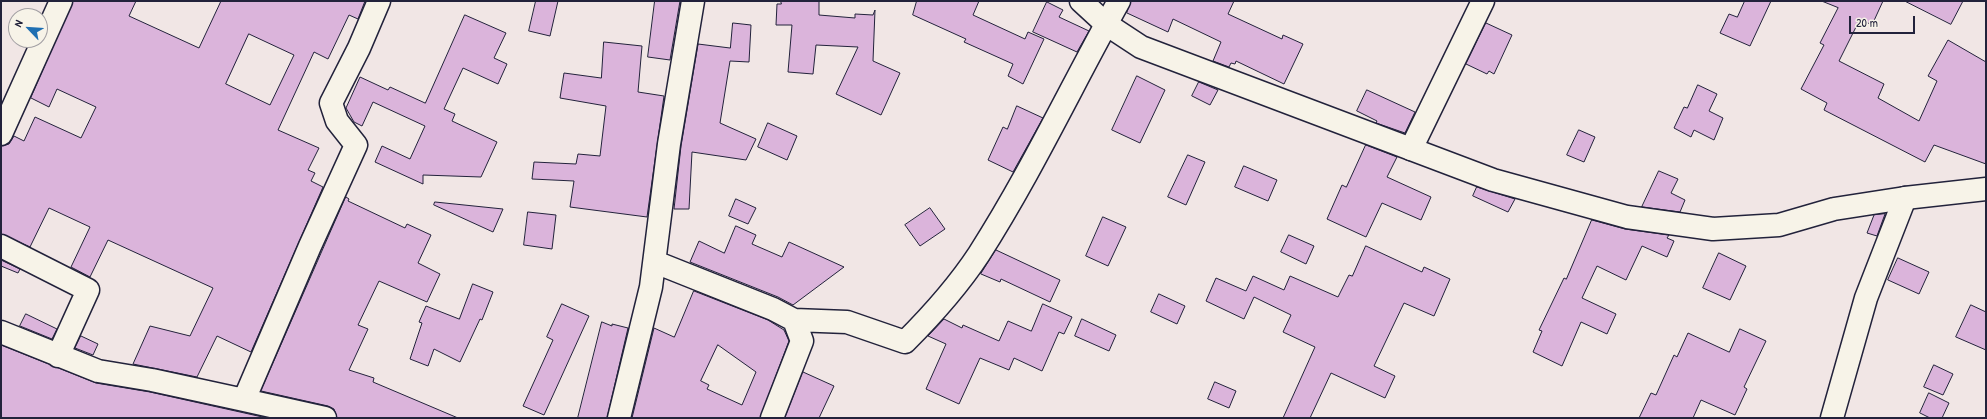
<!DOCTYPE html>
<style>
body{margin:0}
#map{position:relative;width:1987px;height:419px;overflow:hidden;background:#f1e6e5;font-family:"Patrick Hand",sans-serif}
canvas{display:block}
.frame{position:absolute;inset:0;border:2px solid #22223b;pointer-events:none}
.north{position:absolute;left:8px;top:8px;width:40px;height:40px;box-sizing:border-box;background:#f7f3e8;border:1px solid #a29fa3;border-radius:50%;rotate:295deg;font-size:11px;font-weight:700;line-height:16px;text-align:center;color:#22223b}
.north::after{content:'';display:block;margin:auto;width:14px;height:18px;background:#1f6fb2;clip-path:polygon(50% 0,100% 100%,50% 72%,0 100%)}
.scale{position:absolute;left:1849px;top:16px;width:66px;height:18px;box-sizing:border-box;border:2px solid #22223b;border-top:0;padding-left:5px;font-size:12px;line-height:14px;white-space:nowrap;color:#22223b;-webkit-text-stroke:3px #f7f3e8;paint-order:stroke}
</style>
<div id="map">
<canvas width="1987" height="419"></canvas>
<div class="frame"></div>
<div class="north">N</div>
<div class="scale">20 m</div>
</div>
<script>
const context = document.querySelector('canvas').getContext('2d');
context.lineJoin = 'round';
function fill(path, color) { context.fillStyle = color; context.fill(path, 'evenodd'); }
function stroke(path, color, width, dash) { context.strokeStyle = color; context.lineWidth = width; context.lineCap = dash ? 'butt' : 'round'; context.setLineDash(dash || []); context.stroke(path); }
const building = new Path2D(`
 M73,1H136L129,16L199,48L221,1H365L358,19L349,15L328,59L314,52L278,130L319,148L308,170L315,173L311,181L323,187L251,352L217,336L197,377L133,364L150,326L190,336L213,288L108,240L90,277L71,267L90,227L49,208L30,247L1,234V146L9,144L14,136L24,141L35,117L81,138L96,107L57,89L49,107L31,98ZM249,34L294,55L270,105L226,84Z
 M536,1H558L550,36L529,31Z
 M655,1H680L670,60L648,57Z
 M781,1H819V15L855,18V14L873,15L875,10L873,61L900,73L881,115L836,94L858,47L816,45L813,74L788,72L792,25H776L777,4H781Z
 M917,1H979L973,15L1025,39L1028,32L1044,39L1023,84L1008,76L1013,64L964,42L966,39L913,15Z
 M1131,1H1234L1228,14L1282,39L1283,35L1303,44L1284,84L1236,61L1235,64L1231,63L1229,67L1213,61L1221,42L1173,19L1168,32L1127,13Z
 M1745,1H1771L1750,46L1720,33L1729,14L1737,17Z
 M1822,1H1883L1872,25L1860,19L1839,61L1884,84L1878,98L1919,121L1937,81L1928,76L1948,40L1986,62V164L1934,145L1925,162L1824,110L1827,103L1801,89L1824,45L1820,43L1838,8Z
 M1905,1H1963L1951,24Z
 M1047,2L1063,10L1059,17L1089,31L1077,52L1033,32Z
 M465,15L506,33L494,58L507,64L498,84L463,68L444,109L455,114L452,121L497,142L481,177L423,175V184L375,162L382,146L410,159L425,126L373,102L362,126L354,122L346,108L360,77L388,90L390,87L425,103Z
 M733,23L751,25L749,62L730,61L720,123L756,139L746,160L692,152L689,209H674L681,146L698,44L730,48Z
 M1486,23L1512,35L1494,74L1489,71L1487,74L1466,64Z
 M604,42L642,46L638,92L664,96L647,217L570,207L574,181L532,179L534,162L576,164L578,154L600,156L606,106L560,98L564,73L601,78Z
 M1137,76L1165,90L1140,143L1112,130Z
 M1199,82L1218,90L1210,105L1192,96Z
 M1698,85L1717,94L1709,111L1723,118L1714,140L1694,130L1691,137L1674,128L1684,107L1687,108Z
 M1367,90L1415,112L1405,133L1376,123L1377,121L1357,111Z
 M1017,106L1043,118L1013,172L988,160L1003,127L1007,129Z
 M768,123L797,136L787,160L758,147Z
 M1579,130L1595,137L1584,162L1567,155Z
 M1366,145L1397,157L1387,177L1431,197L1421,220L1382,203L1366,237L1327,219L1342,185L1346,187Z
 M1188,155L1205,162L1186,205L1168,197Z
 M1244,166L1277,180L1268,201L1235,187Z
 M1659,171L1678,179L1671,193L1685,200L1680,212L1642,207Z
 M1477,187L1515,199L1508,212L1473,196Z
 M346,197L349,199L348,201L405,228L407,224L431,235L418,263L440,274L427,302L379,281L358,325L368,329L349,370L374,378L373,382L458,418H337L334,409L328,406L261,391Z
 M736,199L756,208L748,224L729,216Z
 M435,202L503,209L493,232L434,205Z
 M930,208L945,229L920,246L905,225Z
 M528,212L556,215L552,249L524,245Z
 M1885,214L1877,236L1867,233L1874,215Z
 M1103,217L1126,227L1108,266L1086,256Z
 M1592,220L1625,229L1669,235L1667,238L1674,241L1667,257L1642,246L1626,280L1597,266L1582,298L1616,314L1607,334L1581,322L1562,366L1533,352L1542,331L1539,330L1564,278L1566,279Z
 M736,226L756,235L752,244L782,257L789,242L844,267L793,305L778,297L690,262L699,241L724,253Z
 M1289,235L1314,246L1306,264L1281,252Z
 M1366,246L1422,272L1424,267L1450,279L1434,316L1404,303L1374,366L1395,376L1385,398L1331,373L1310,418H1283L1315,347L1283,332L1291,315L1254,297L1244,319L1206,301L1216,278L1246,291L1253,276L1284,290L1290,276L1338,297L1349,275L1352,276Z
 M996,250L1060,280L1050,302L1001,279L1000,282L981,274Z
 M1719,253L1746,266L1730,300L1703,288Z
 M1898,258L1929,272L1919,294L1888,280Z
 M1,260L20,269L18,273L1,266Z
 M473,284L493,292L482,320L480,319L460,362L434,349L428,366L410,359L422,323L419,322L426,306L459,319Z
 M694,291L768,320L784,330L789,341L760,418H632L654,328L674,337ZM718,345L756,372L742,405L707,389L709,385L701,381Z
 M1159,294L1185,306L1177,324L1151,312Z
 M562,304L589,316L544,415L523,406L553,340L547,337Z
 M1043,304L1072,317L1064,334L1059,332L1042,371L1014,358L1009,370L980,358L959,404L926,389L946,344L928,336L944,319L962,328L963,325L999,341L1008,321L1031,331Z
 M1971,305L1986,312V350L1956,337Z
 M26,314L57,329L52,339L20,326Z
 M1082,319L1116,335L1109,351L1075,336Z
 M602,322L612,326V324L628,328L607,418H578Z
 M1740,329L1766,341L1744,387L1747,389L1735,415L1701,400L1693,418H1639L1651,393L1656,395L1674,355L1677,357L1688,333L1729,352Z
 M81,336L98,344L93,355L75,348Z
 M1,345L96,383L150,392L267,418H1Z
 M1934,365L1953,374L1943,395L1924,387Z
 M803,372L834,386L819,418H785Z
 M1215,382L1236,391L1229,408L1208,399Z
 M1929,393L1949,403L1942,418H1930L1920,413Z`);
fill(building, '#dbb4db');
stroke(building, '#22223b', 1);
const street = new Path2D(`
 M1,134L61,1
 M1411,149L1483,1
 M1,246L88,290L58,356
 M655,262L773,309L794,320L802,341L772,418
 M794,320L847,322L905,342C932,315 958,286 979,254C1031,173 1072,85 1119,1
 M1,332L98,371L152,380L244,400L310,246L356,145L337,121L331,103L359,48L379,1
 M244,400L325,418
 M619,418L651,287L669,144L693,1
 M1832,418L1866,298L1905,198`);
const secondary = new Path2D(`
 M1081,1L1106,24L1141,47L1493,180L1627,217L1713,229L1779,225L1834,209L1905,198L1986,189`);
stroke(street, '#22223b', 25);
stroke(secondary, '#22223b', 25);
stroke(street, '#f7f3e8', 22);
stroke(secondary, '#f7f3e8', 22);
</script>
